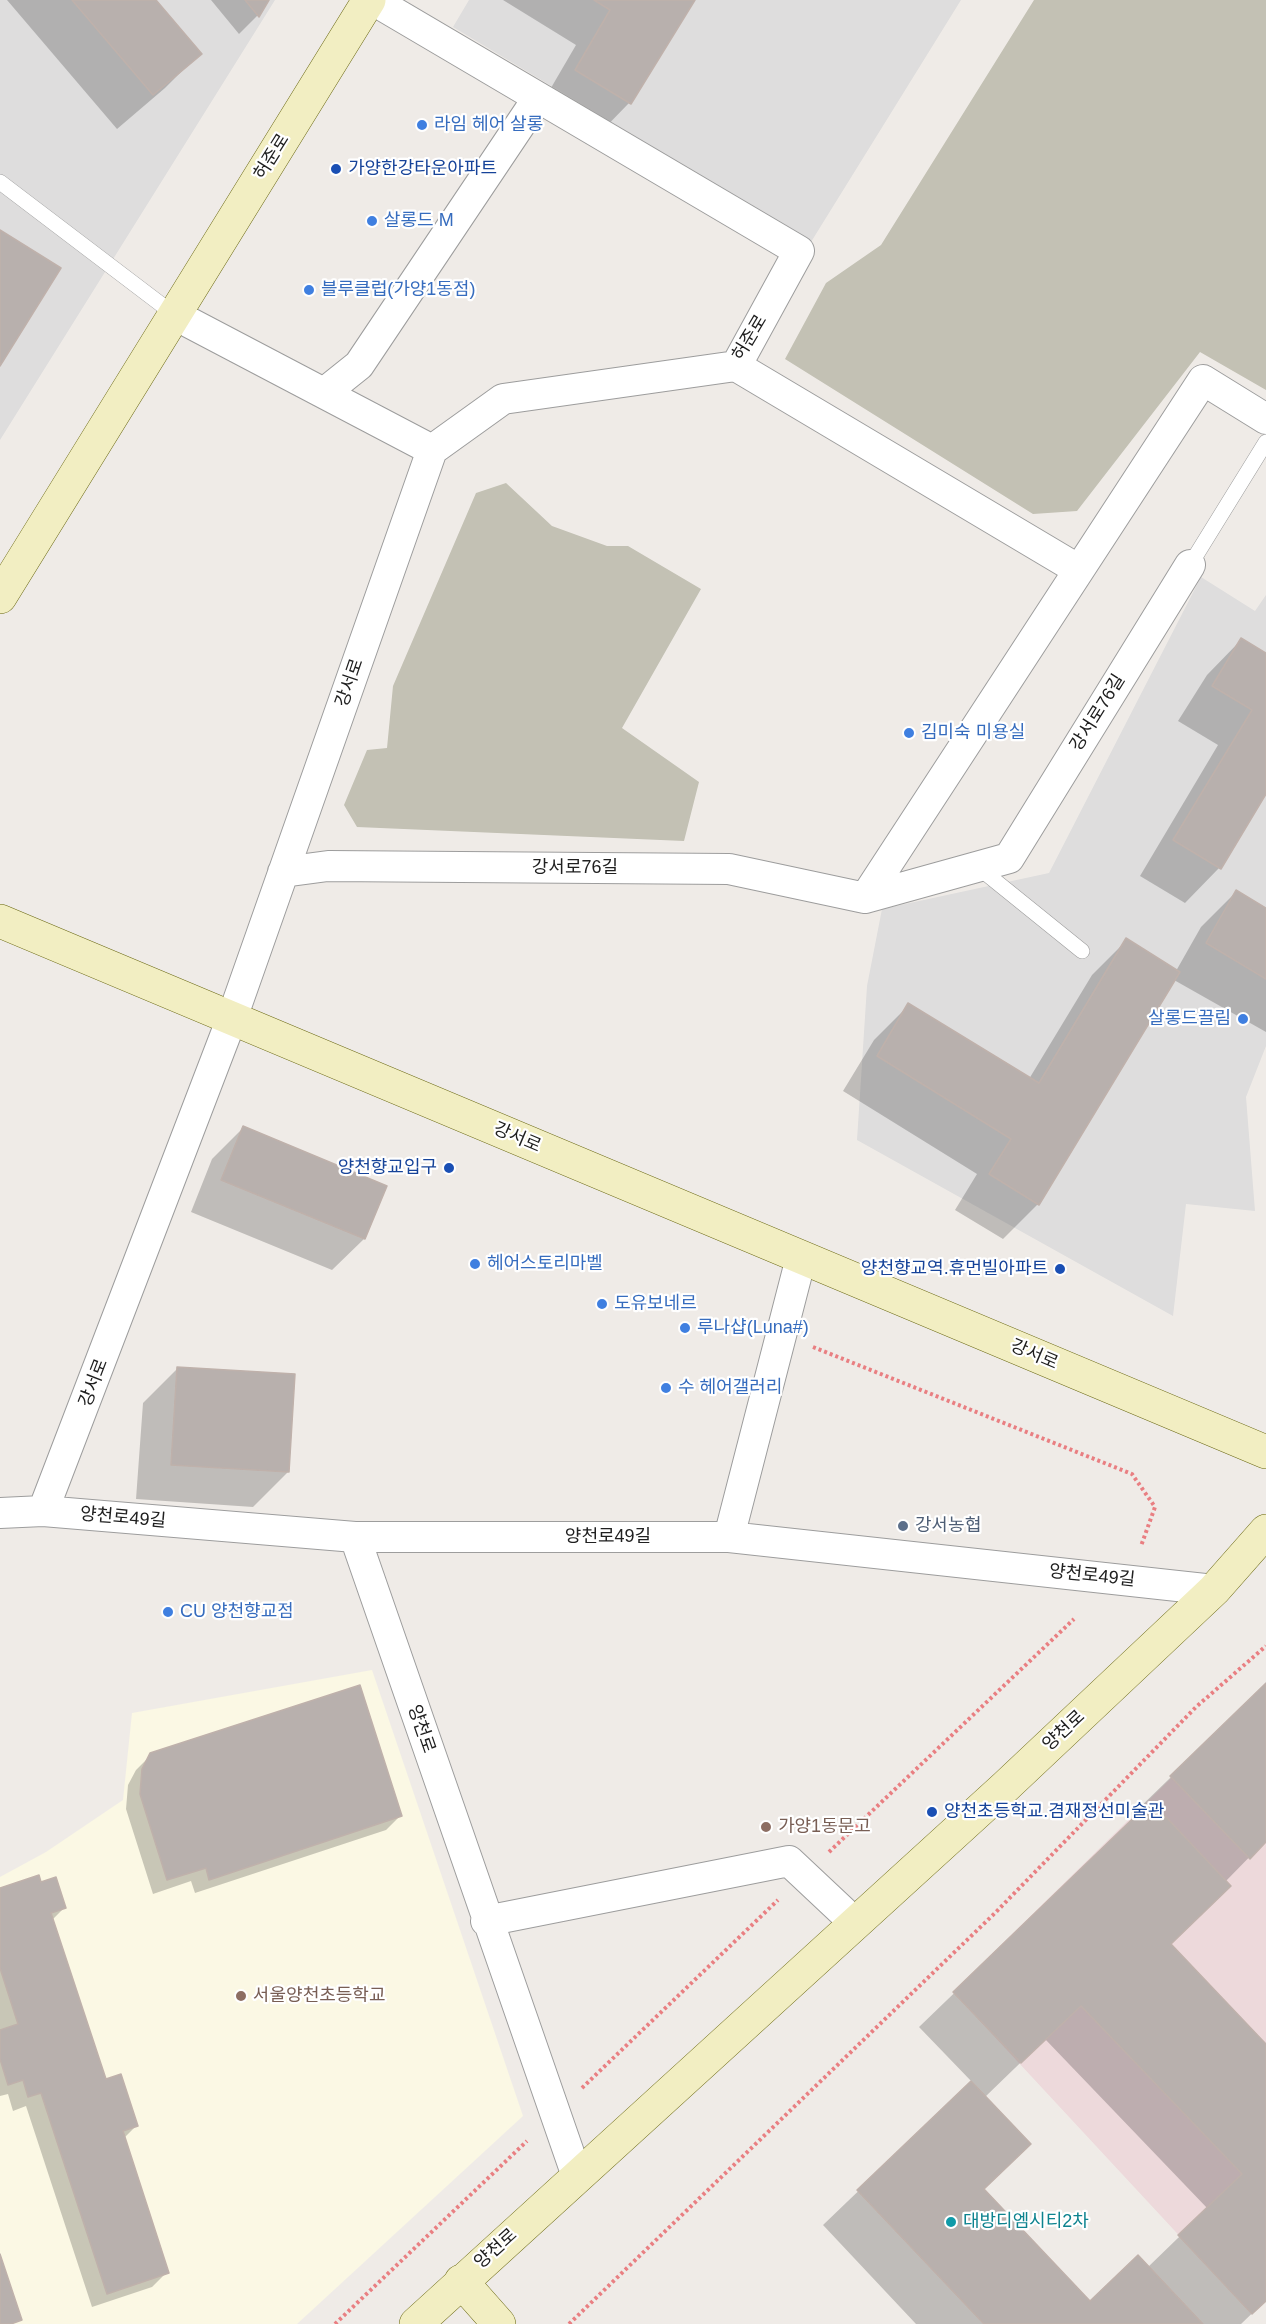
<!DOCTYPE html>
<meta charset="utf-8">
<style>
body{margin:0}
canvas{display:block;background:#efebe7}
</style>
<canvas width="1266" height="2324"></canvas>
<script>
const context = document.querySelector('canvas').getContext('2d');
context.lineJoin = 'round';
function fill(path, color) { context.fillStyle = color; context.fill(path, 'evenodd'); }
function stroke(path, color, width, dash) { context.strokeStyle = color; context.lineWidth = width; context.lineCap = dash ? 'butt' : 'round'; context.setLineDash(dash || []); context.stroke(path); }
function drawText(font, color, halo, rows, align = 'center') {
  context.font = font + ' Arial,"Noto Sans KR",sans-serif'; context.lineWidth = 4.5; context.setLineDash([]); context.textBaseline = 'middle'; context.strokeStyle = halo; context.fillStyle = color; for (const [text, x, y, turn = 0] of rows) {
    context.save(); context.translate(x, y); context.rotate((+turn || 0) * Math.PI / 180); context.textAlign = isNaN(turn) ? turn : align; if (halo) context.strokeText(text, 0, 0); context.fillText(text, 0, 0); context.restore();
  }
}
fill(new Path2D(`
 M0,0H275L0,440Z
 M469,0H961L811,242L453,27Z
 M1201,577L1255,611L1266,595V1046L1246,1097L1255,1211L1186,1204L1173,1316L857,1140L867,986L882,909L1049,873Z`), '#dedddd');
fill(new Path2D(`
 M1266,1685V2300L1252,2314L953,1992Z`), '#edd9db');
fill(new Path2D(`
 M372,1670L523,2116L297,2324H0V1877L46,1852L123,1800L132,1713Z`), '#fbf8e4');
fill(new Path2D(`
 M1034,0H1266V390L1200,352L1077,511L1033,514L785,359L826,283L881,245Z
 M506,483L552,526L607,546H628L701,589L622,728L699,782L684,841L357,827L344,805L367,750L387,748L393,686L476,493Z`), '#c3c1b4');
fill(new Path2D(`
 M7,0H154L200,53L165,88L117,129Z
 M211,0H267L257,16L239,34Z
 M503,0H693L629,103L595,138L541,105L576,45Z
 M1241,640L1266,655V791L1219,868L1185,903L1140,876L1218,745L1178,721L1207,675Z
 M1236,892L1266,910V1032L1174,980L1038,1204L1003,1239L955,1210L977,1174L843,1091L874,1040L909,1005L1029,1079L1092,975L1127,940L1176,971L1201,927Z
 M243,1128L386,1186L364,1239L332,1270L191,1212L212,1159Z
 M178,1368L288,1472L253,1507L136,1499L143,1403Z
 M1266,1685V1840L1225,1882L1169,1945L1266,2046V2300L1241,2324H916L823,2225L972,2082L919,2027L1139,1815L1136,1811ZM1045,2039L1208,2209L1148,2267L1090,2304L983,2190L985,2097Z
 M151,1755L400,1816L386,1830L195,1893L191,1881L153,1894L126,1809L128,1785L136,1770Z
 M40,1884L65,1907L52,1920L105,2081L136,2126L123,2139L167,2272L152,2287L92,2307L26,2106L13,2111L8,2094L0,2096V1890Z`), '#0003');
const building = new Path2D(`
 M72,0H156L202,54L153,95Z
 M245,0H269L259,17Z
 M594,0H695L631,104L575,70L610,10Z
 M0,230L61,268L0,366Z
 M1241,638L1266,653V794L1221,869L1173,840L1252,710L1212,686Z
 M1236,890L1266,908V979L1206,943Z
 M1126,938L1180,972L1039,1205L989,1174L1011,1139L877,1056L908,1003L1039,1083Z
 M243,1126L387,1186L365,1239L221,1180Z
 M177,1367L295,1374L289,1472L171,1465Z
 M1266,1683V1842L1250,1859L1170,1776Z
 M360,1685L402,1816L209,1880L206,1868L167,1880L140,1794L142,1769L150,1753Z
 M1151,1801L1231,1886L1171,1944L1266,2044V2301L1252,2314L1178,2235L1242,2174L1081,2006L1021,2063L953,1992Z
 M39,1875L41,1882L56,1877L66,1908L51,1913L106,2079L121,2074L138,2126L123,2131L169,2273L107,2294L41,2093L28,2097L23,2080L8,2085L0,2059V2030L18,2024L0,1968V1888Z
 M971,2081L1031,2144L984,2189L1090,2301L1138,2255L1203,2324H984L857,2190Z
 M0,2254L22,2320L11,2324H0Z`);
fill(building, '#b8b0ad');
stroke(building, '#bfb1ab', 1.5);
const lane = new Path2D(`
 M0,182L175,315
 M1190,565L1266,442
 M978,867L1082,951`);
const street = new Path2D(`
 M175,315L432,450L503,399L736,366L799,251L373,0
 M736,366L1079,570
 M324,393L359,365L538,98
 M283,872L328,866L729,869L865,898L1009,858L1190,565
 M865,898L1203,380L1266,419
 M43,1511L232,1018L432,450
 M0,1513L43,1511L355,1537H729L1214,1590
 M355,1537L577,2176
 M729,1537L801,1258
 M486,1921L789,1861L855,1923`);
const secondary = new Path2D(`
 M0,597L369,0
 M0,921L1266,1452
 M461,2281L499,2324
 M416,2324L1005,1787L1214,1590L1266,1531`);
stroke(lane, '#9d9d9d', 16);
stroke(street, '#9d9d9d', 32);
stroke(secondary, '#6a6813', 34);
stroke(new Path2D(`
 M813,1347L1132,1474L1155,1507L1141,1546
 M829,1852L1074,1619
 M582,2088L778,1900
 M335,2324L527,2141
 M569,2324L995,1913L1196,1707L1266,1646`), '#e97f82', 4, [3, 3]);
stroke(lane, '#fff', 15);
stroke(street, '#fff', 30);
stroke(secondary, '#f2eec2', 33);
for (const [x, y, r, color] of [
 [422,125,6,"#3f7fe0"],
 [336,169,6,"#1a4fb4"],
 [372,221,6,"#3f7fe0"],
 [309,290,6,"#3f7fe0"],
 [909,733,6,"#3f7fe0"],
 [1243,1019,6,"#3f7fe0"],
 [449,1168,6,"#1a4fb4"],
 [475,1264,6,"#3f7fe0"],
 [1060,1269,6,"#1a4fb4"],
 [602,1304,6,"#3f7fe0"],
 [685,1328,6,"#3f7fe0"],
 [666,1388,6,"#3f7fe0"],
 [903,1526,6,"#5c6f8a"],
 [168,1612,6,"#3f7fe0"],
 [932,1812,6,"#1a4fb4"],
 [766,1827,6,"#8d6e63"],
 [241,1996,6,"#8d6e63"],
 [951,2222,6,"#0f9aa8"]
]) { const dot = new Path2D(); dot.arc(x, y, r, 0, 2 * Math.PI); context.fillStyle = color; context.fill(dot); stroke(dot, '#fff', 2); }
drawText('18px', '#366cbe', '#fff', [
 ["라임 헤어 살롱",434,125],
 ["살롱드 M",384,221],
 ["블루클럽(가양1동점)",321,290],
 ["김미숙 미용실",921,733],
 ["살롱드끌림",1231,1019,"right"],
 ["헤어스토리마벨",487,1264],
 ["도유보네르",614,1304],
 ["루나샵(Luna#)",697,1328],
 ["수 헤어갤러리",678,1388],
 ["CU 양천향교점",180,1612]
], 'left');
drawText('18px', '#202020', '#fff', [
 ["허준로",272,157,-58],
 ["허준로",750,338,-59],
 ["강서로",350,683,-71],
 ["강서로76길",1098,713,-58],
 ["강서로76길",575,868],
 ["강서로",517,1138,23],
 ["강서로",1034,1355,23],
 ["강서로",94,1383,-69],
 ["양천로49길",123,1518,5],
 ["양천로49길",608,1537],
 ["양천로49길",1092,1576,6],
 ["양천로",421,1729,71],
 ["양천로",1064,1731,-43],
 ["양천로",496,2249,-42]
]);
drawText('18px', '#164399', '#fff', [
 ["가양한강타운아파트",348,169],
 ["양천향교입구",437,1168,"right"],
 ["양천향교역.휴먼빌아파트",1048,1269,"right"],
 ["양천초등학교.겸재정선미술관",944,1812]
], 'left');
drawText('18px', '#4e5e75', '#fff', [
 ["강서농협",915,1526]
], 'left');
drawText('18px', '#785e54', '#fff', [
 ["가양1동문고",778,1827],
 ["서울양천초등학교",253,1996]
], 'left');
drawText('18px', '#0d838f', '#fff', [
 ["대방디엠시티2차",963,2222]
], 'left');
</script>
